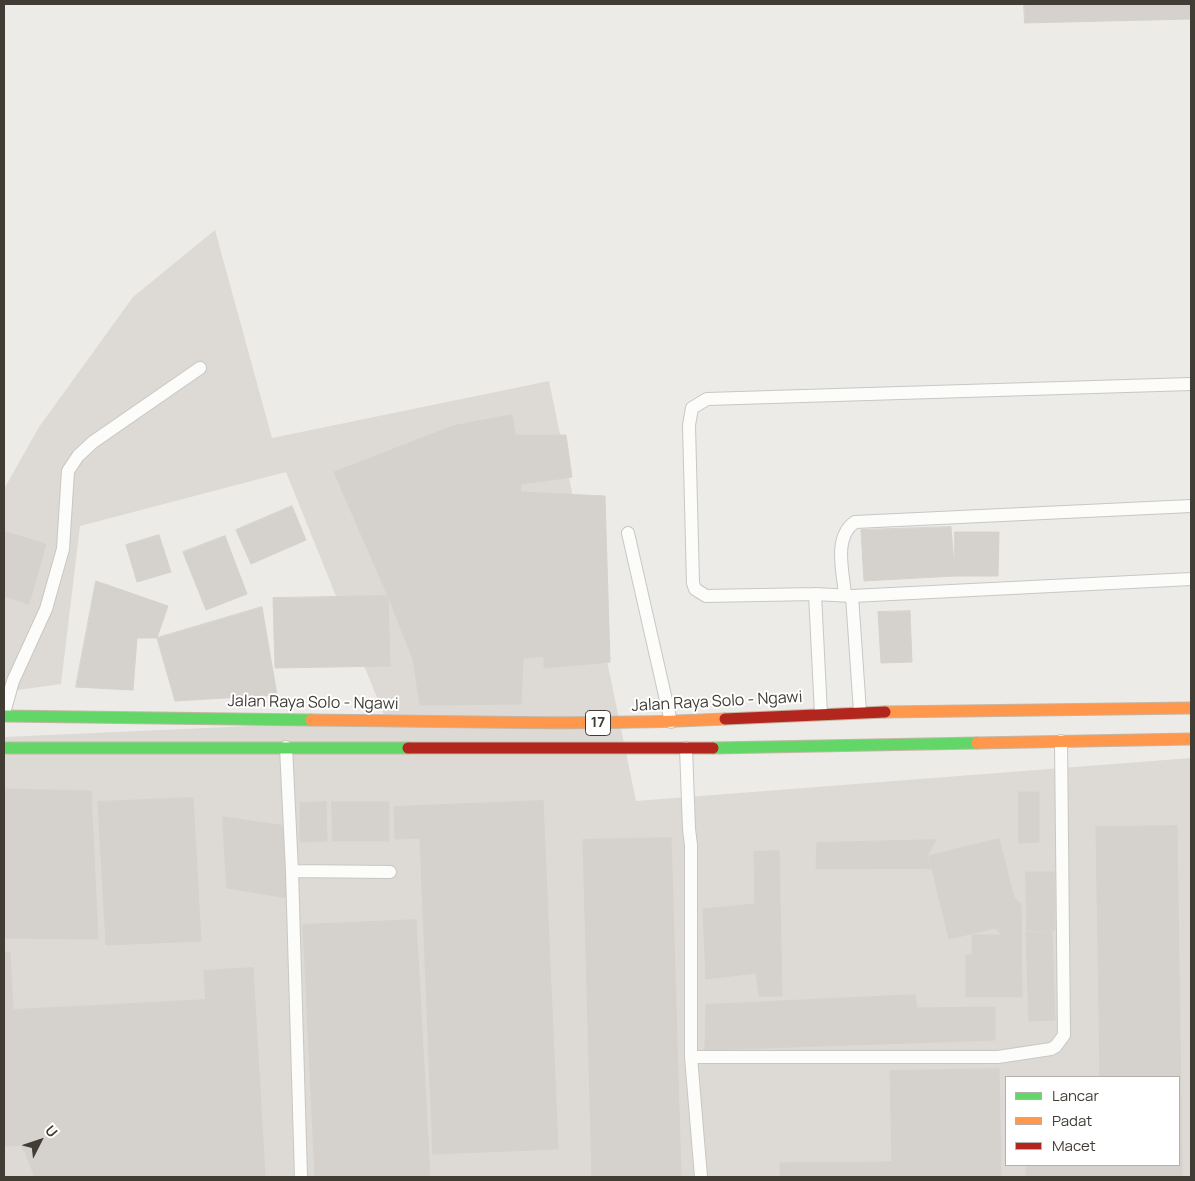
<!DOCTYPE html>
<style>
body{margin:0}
#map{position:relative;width:1195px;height:1181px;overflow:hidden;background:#edebe7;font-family:Manrope,sans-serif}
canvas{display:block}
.frame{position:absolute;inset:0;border:5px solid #413c34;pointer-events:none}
.legend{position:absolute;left:1005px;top:1076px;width:175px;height:90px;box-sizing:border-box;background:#fff;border:1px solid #b3b1ae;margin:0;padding:6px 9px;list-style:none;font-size:15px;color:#413c34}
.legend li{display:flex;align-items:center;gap:10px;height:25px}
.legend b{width:25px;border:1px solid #b3b1ae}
.north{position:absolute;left:15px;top:1116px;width:50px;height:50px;-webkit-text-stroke:4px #fff;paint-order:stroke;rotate:49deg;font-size:14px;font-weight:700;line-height:20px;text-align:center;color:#413c34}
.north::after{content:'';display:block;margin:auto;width:18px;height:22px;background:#413c34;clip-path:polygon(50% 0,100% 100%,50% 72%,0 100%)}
</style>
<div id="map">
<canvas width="1195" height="1181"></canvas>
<div class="frame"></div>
<ul class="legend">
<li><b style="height:6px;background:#63d668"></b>Lancar</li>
<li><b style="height:6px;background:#ff974d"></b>Padat</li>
<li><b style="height:6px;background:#b3261e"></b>Macet</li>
</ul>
<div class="north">U</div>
</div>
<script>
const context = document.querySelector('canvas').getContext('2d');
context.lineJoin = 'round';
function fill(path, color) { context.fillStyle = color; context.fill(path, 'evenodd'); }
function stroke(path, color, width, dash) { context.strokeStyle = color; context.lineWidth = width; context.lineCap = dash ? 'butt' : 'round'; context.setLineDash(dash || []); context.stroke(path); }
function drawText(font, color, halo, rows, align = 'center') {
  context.font = font + ' Manrope,sans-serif'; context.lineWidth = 4; context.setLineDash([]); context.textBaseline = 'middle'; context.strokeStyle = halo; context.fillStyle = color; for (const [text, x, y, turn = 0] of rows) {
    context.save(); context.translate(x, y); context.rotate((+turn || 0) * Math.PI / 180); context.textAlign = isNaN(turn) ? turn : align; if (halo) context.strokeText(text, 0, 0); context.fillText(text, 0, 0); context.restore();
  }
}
fill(new Path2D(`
 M215,230L272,438L549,381L636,801L1191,758V1177H4V737L386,720L286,472L80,526L61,684L4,692V489L39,427L133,297ZM1006,1077H1179V1165H1006Z`), '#dddad5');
const building = new Path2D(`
 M1024,4H1191V19L1025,23Z
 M512,415L515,435H566L572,477L521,484L520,492L605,496L610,662L544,668V656L523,658L521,704L420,705L413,659L388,596L334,472L453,426Z
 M292,506L306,540L251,564L236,530Z
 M951,527L955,576L864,581L861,530Z
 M6,532L46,544L29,604L4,596V541Z
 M955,532H999L998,576H955Z
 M159,535L171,572L137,582L126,545Z
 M225,536L247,594L206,610L183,552Z
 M96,581L168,606L157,638H137L133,690L76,687Z
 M388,596L390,666L275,668L273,598Z
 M262,607L277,695L175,701L157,638Z
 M910,611L912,662L881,663L878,612Z
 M4,789L91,791L98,939L6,938L4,936Z
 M1019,792H1039V842L1019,843Z
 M193,798L201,941L106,945L98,802Z
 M543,801L558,1149L433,1154L420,838L395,839L394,807Z
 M326,802L327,841L300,842V803Z
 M332,802H389V841H333Z
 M223,817L286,826L288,898L227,888Z
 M1177,826L1182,1177H1026V1165H1179V1077H1100L1096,827Z
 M671,838L681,1177H592L583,840Z
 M999,839L1014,898L989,904L995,928L949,939L929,856Z
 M936,840L927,856L932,868L816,869L817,843Z
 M779,851L782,996H759L756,973L706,979L703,909L755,904L754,852Z
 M1026,872H1054L1055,930L1027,931Z
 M1014,898L1021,904L1022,997H966V955H972V935H1003L995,928L989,904Z
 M416,920L430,1177H315L303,925Z
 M1052,932L1055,1020L1029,1021L1026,933Z
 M4,952H10L14,1027L4,1028Z
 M253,968L264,1159L215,1161L204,971Z
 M915,995L917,1008L995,1007V1040L705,1050L706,1005Z
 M205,1000L216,1177H105L94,1006Z
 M94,1006L105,1177H35L22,1145L13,1010Z
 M14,1027L22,1145L4,1146V1028Z
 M999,1069L1001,1177H780V1163L892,1162L890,1071Z
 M264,1159L265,1177H216L215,1161Z`);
fill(building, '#d5d2ce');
stroke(building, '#d5d2cd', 1);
const lane = new Path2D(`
 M1191,384L707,399L692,408L689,425L693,583L695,589L706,596L815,594L852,596L1191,579
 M628,533L671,722
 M815,594L821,714
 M845,595C843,571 833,537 855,522L1191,506
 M852,596L860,712
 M4,713L13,681L46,609L63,549L68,471L78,456L93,442L200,368
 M286,747L292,871L301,1177
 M686,748L689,829L691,845V1057L701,1177
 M292,871L390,872
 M691,1057H998L1051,1049L1056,1046L1064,1035L1061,741`);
const fast = new Path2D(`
 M4,716L311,720
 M4,748H408
 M713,748L977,743`);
const slow = new Path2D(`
 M885,712L1191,708
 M311,720C449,721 587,726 725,719
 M977,743L1191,739`);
const jam = new Path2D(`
 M725,719L885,712
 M408,748H713`);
stroke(lane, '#c9c7c3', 14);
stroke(fast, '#c3b7a4', 13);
stroke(slow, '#c3b7a4', 13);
stroke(jam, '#c3b7a4', 13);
stroke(lane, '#fcfcfb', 12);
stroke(fast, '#63d668', 11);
stroke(slow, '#ff974d', 11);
stroke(jam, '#b3261e', 11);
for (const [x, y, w] of [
 [598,723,25]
]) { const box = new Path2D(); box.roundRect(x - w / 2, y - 12.5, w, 25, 4); context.fillStyle = '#fff'; context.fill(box); stroke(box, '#413c34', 1); }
drawText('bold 15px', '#413c34', null, [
 ["17",598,723]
]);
drawText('16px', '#413c34', '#fff', [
 ["Jalan Raya Solo - Ngawi",717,702,-3],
 ["Jalan Raya Solo - Ngawi",313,703,1]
]);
</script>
